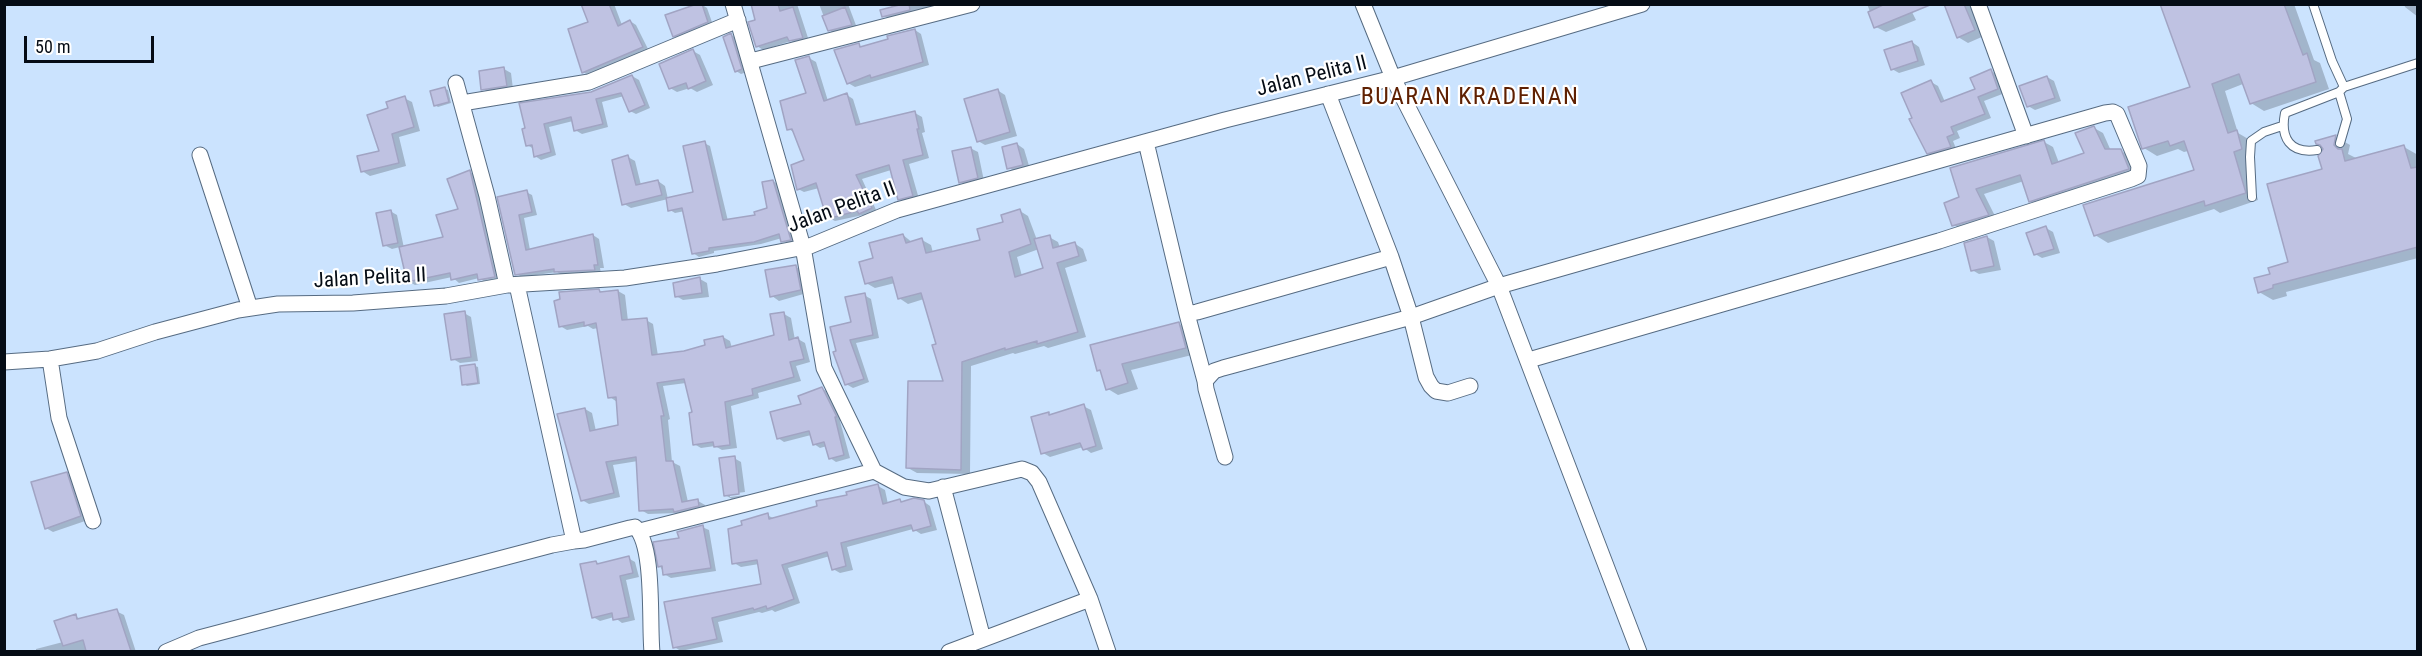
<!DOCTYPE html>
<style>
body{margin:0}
#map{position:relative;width:2422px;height:656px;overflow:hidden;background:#cbe3fe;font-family:"Roboto Condensed",sans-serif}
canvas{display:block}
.frame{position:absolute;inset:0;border:6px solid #050c15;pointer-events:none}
.scale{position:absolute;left:24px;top:36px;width:130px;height:27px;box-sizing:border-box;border:3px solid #050c15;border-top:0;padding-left:8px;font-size:18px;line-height:21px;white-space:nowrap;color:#050c15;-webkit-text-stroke:4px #fff;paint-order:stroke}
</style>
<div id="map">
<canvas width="2422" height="656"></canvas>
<div class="frame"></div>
<div class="scale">50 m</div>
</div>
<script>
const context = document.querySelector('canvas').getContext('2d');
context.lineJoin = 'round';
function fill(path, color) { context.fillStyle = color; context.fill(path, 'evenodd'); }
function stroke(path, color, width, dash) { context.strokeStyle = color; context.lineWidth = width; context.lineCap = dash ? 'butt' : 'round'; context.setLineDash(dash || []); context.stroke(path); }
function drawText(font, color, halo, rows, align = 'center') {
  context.font = font + ' "Roboto Condensed",sans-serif'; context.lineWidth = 4.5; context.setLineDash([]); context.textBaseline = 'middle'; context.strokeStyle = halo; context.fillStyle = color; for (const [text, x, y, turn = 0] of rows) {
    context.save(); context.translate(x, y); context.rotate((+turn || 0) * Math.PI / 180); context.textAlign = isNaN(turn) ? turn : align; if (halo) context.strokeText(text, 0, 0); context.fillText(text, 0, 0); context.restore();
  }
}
fill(new Path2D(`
 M583,4H614L622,25L630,21L636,25L649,51L590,76L583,72L590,22Z
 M701,4L707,8L713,25L680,39L674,36Z
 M753,4H797L809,41L797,44L791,41L763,50L757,46V21Z
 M819,4H848L857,28L835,34L829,30Z
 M891,4H929L930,9L889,19L884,16L892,9Z
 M1867,4H1928L1911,10L1916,20L1886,32L1876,27Z
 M1946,4H1980L1984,36L1968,43L1958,37Z
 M2161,4H2294L2314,60L2320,63L2329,89L2264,111L2251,103L2243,84L2225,91L2238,133L2250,140L2255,156L2246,159L2258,200L2220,213L2214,209L2108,243L2095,235L2196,171L2188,151L2184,152L2178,149L2157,156L2144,148L2192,88Z
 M2404,4H2418V17L2405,7Z
 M915,30L921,34L929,65L855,87L848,83L858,45L863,47Z
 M731,35L737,38L747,72L741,74L736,71Z
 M1912,42L1919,47L1925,65L1899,73L1892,69Z
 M693,51L700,55L713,85L697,92L690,88L677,92L670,88Z
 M809,58L816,62L828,101L847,95L853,99L861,125L915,113L922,117L925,132L922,133L929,158L909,164L919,199L906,202L900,199L891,170L862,179L877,212L867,217L863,215L835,221L829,218L819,188L804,192L798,189L806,161L796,134L789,129L808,94Z
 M504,69L511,73L513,89L490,93L483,89Z
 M1991,71L1998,75L2005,93L1984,101L1991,118L1957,131L1960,138L1953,141L1957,151L1936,157L1928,153L1914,118L1931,82L1938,86L1945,102L1977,90Z
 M632,76L639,80L650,108L636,114L630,111L624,96L602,102L608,127L582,134L575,130L573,121L549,127L556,155L541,160L535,156L534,149L527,145L524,130L591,93Z
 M2047,77L2054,81L2061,101L2035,110L2028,106Z
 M445,89L448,90L451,103L438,107L435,105Z
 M997,90L1005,95L1017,136L985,145L978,141Z
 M404,98L412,102L420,131L399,137L406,166L370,176L362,171L381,152L390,109Z
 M2094,128L2103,133L2111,151H2121L2130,156L2137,174L2039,206L2030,201L2024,181L1984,194L1997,220L1963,231L1954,225L1961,198L2044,142L2053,147L2059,163L2086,154Z
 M2336,137L2350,145L2348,154L2356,158L2404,147L2418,155V258L2286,292L2287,296L2273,300L2259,292L2272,275L2290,264L2324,170L2325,149L2316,142Z
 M704,143L710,146L728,221L757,216L769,209L773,181L779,185L796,243L788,244L782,238L761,244L714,251V253L699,257L693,253L685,211L675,213L670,210L668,199L631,208L624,204L628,157L635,161L641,185L658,181L665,186L668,199L695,193Z
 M1017,144L1024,149L1030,169L1016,172L1009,168Z
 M970,148L978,152L984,181L967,186L960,182Z
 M470,172L476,176L501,280L486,283L479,278L459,283L452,277L415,285L408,281L400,247L392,249L384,245L390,211L397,215L404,248L445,238L460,210Z
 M526,192L532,195L537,215L524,218L530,250L593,235L599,239L604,268H600L601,273L562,275L557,272L522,277L516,274L499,198Z
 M1020,211L1028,216L1037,240L1049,237L1058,242L1060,248L1074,243L1083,249L1087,261L1065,268L1086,337L1048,348L1044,346L1015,354L1013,353L971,366L970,474L917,473L908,468L945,382L924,299L908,304L899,298L895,283L875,288L866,283L874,259L903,235L913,243L922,240L931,245L933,253L982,241ZM1039,249L1045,269L1022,276L1017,257Z
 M2046,228L2053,232L2060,253L2042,258L2035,254Z
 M1987,237L1994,241L2001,270L1979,274L1972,270Z
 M796,267L803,271L807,293L779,301L772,296Z
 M700,279L707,283L709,297L683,300L676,296Z
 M599,291L604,293L618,291L625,295L628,321L646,320L653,324L658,356L707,346L723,337L730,341L732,348L775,336L784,314L791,318L795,340L798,339L805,343L810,362L796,366L801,381L758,393L759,398L731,406L737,448L722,450L715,446L701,448L694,444V413L686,383L663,386L670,419L668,420L672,462L680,466L688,502L698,501L705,505L706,509L682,515L677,513L648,514L641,510L638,461L613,465L620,497L589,504L582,500L585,409L592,413L596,431L619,426L617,402L610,397L598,328L593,329L588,326L567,330L560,326Z
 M864,295L871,299L879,338L856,343L869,382L853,388L846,384L835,353L852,323Z
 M464,313L471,317L478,361L460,363L453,359Z
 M1179,324L1189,330L1196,354L1131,370L1138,389L1118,395L1108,389L1102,372L1098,370Z
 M475,366L478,367L480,384L467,386L464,384Z
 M822,389L829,392L842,420L840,421L850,458L836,462L830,458L827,446L820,448L814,444L811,435L784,442L778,438L803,405Z
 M1083,406L1091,410L1103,449L1091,453L1083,447L1050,457L1043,453L1048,414L1051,416Z
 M734,458L741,462L745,492L730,494V497L746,495V497L732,499L725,495Z
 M66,474L74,478L88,520L53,532L46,528Z
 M878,486L885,490L888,504L900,501L903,503L923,501L930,506L937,530L921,534L913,529L847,547L853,570L840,573L833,569L830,556L788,568L800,603L775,612L772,610L762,613L759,612L718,622L723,642L681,651L674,647L666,603L763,585L759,564L741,567L734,563L744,526L767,515L775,519L818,507Z
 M702,527L709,530L716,571L671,578L664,574L660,566L680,540Z
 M628,558L635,562L639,577L626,580L635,620L622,623L614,617L600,621L593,617L596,562L600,564Z
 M116,611L124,615L136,652H36V649L63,642L75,616L82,620Z`), '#0003');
const building = new Path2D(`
 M581,4H609L618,26L630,20L643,47L582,73L568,29L588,22Z
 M697,4H702L708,22L673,37L665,15Z
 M751,4H778L780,11L793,7L803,38L789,41L787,37L756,47L748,22L755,20Z
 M903,4H909L910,10L882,17L880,10Z
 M1885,4H1930V5L1874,28L1868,12Z
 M1944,4H1964L1975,30L1957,38Z
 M2160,4H2284L2303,55L2307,53L2316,82L2250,104L2239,74L2212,84L2228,133L2237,130L2242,149L2234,152L2246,193L2205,206L2204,201L2094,236L2083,205L2194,170L2184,141L2170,146L2168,141L2142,149L2128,107L2190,87Z
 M845,7L852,25L828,31L822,16Z
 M915,29L923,62L871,78L870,75L847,84L834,50L859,43L860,47L888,39L887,36Z
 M731,33L742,69L735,72L723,37Z
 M1912,41L1918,61L1891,70L1884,50Z
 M693,49L706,81L688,89L686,83L669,89L659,64Z
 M809,56L824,101L847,93L856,125L915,111L919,129H917L923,155L903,160L913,196L898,200L889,165L856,175L872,208L859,214L857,211L827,219L816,183L797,190L791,165L804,160L792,129L787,130L780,101L806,93L795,60Z
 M504,67L507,86L481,90L479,71Z
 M1991,69L1998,89L1978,97L1985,114L1951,127L1954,134L1947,137L1951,147L1927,154L1909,119L1912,118L1901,93L1931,80L1941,102L1975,89L1970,78Z
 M632,75L645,105L629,112L621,93L596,99L603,124L574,131L571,117L544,124L551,152L534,157L532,145L526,146L522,129L525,128L519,103L591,92Z
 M2047,76L2055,98L2027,107L2019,86Z
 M445,87L449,102L434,106L430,91Z
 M998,89L1010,132L977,142L964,99Z
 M405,96L414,127L392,134L399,163L361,172L357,156L379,151L367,115L388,108L386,102Z
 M2094,126L2105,149H2121L2129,169L2029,202L2020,175L1976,189L1989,215L1952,226L1944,203L1959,197L1950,168L2044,140L2052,164L2084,153L2075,133Z
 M2336,135L2334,145L2338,149H2342L2345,161L2404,145L2411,168L2418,167V247L2273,285V288L2258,293L2254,278L2270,274L2268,268L2288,262L2267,184L2322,169L2318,156L2323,149L2320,145L2316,144L2315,141Z
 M705,141L723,220L755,215L754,212L767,208L762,182L773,180L791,240L781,242L779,234L754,242L709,248V251L692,254L682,208L668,211L666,198L693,192L683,146Z
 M1017,143L1023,165L1007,169L1002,147Z
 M971,147L978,178L959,183L952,151Z
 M628,155L636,185L658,180L662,195L622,205L612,160Z
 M470,170L495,277L478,280L477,274L451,280L450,273L407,282L399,247L443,237L436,215L458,209L447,179Z
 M527,190L532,212L519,215L526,250L593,234L598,265H594L595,270L554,272V269L515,275L497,197Z
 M1020,209L1031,244L1009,252L1015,277L1043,268L1034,239L1050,235L1053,248L1075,242L1079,256L1057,263L1078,332L1037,344V341L1005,350V348L962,362L961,470L906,468L908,381H943L932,345L936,344L921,293L898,299L892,277L865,284L859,262L873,258L869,243L903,234L906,243L922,238L926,253L980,240L977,229L1003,222L1001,215Z
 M391,210L398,243L383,246L376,213Z
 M2046,226L2054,249L2034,255L2026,233Z
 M1987,236L1994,266L1971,271L1964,243Z
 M796,265L801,290L770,297L765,270Z
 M700,277L702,293L675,297L673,283Z
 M599,289L600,292L618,290L622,320L647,318L652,355L684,351L705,345L704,340L723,336L726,348L774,335L770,314L784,312L789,340L798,337L804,359L790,362L794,377L752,389L753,395L725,402L730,445L714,447L713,442L693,445L689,413L692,412L684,379L657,383L664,416H661L666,461H673L682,502L698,499L699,506L674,512L673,509L639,511L636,457L606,462L614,493L581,501L557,414L585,408L590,431L618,425L616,397L608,398L596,323L584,326V322L559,327L554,301L560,299L559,292Z
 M865,293L873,335L850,340L864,379L845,385L833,352L836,351L830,327L851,322L845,297Z
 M465,311L471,357L451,360L444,314Z
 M1179,322L1186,348L1122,364L1128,383L1106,390L1100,370L1097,371L1090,345Z
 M475,364L478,383L462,385L460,366Z
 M822,387L837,417H835L844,455L829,459L824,442L813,445L809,431L777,439L770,412L801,404L798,396Z
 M1084,404L1096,446L1083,450L1080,443L1041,454L1031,417L1049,412V415Z
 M735,456L739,494L724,496L719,458Z
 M67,472L81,516L45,529L31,482Z
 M878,484L883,504L900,499L901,502L914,498L924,500L931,526L913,531L911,525L841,543L846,566L832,570L827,552L782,565L794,599L767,609L766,606L754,610L753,608L712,618L717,639L673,648L664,602L761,584L757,560L732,564L728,529L742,525L741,521L768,513L769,519L817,506L816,501L847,495L846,492Z
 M703,525L711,568L663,575L662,566L658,567L653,542L679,538L677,532Z
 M629,556L633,573L620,576L629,617L613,620L612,613L592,618L580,564L596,561L597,564Z
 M117,609L131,651H86L83,640L63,646L54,621L76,614L77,619Z`);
fill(building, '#bfc2e2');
stroke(building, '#a1a4c3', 1.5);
const service = new Path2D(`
 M2313,4L2332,61L2344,87L2418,63
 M2340,143L2347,119L2339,92L2343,88
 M2317,150C2290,154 2280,138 2285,113L2339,92
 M2252,197L2250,157L2251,141L2264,132L2282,126`);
const minor = new Path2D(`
 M733,4L803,247L824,368L874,471L904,487L929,491L1022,469L1032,473L1039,482L1090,599L1108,652
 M1363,4L1393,78L1499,286L1639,652
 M1978,4L2026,136
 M751,61L972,4
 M456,83L487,196L507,285
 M462,103L589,82L738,20
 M1146,142L1187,314L1197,312L1391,257L1328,94
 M200,155L250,308
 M1391,257L1411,317L1426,377L1431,386L1436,391L1448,393L1470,386
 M1187,314L1205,381
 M50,359L59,418L93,521
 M4,362L50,359L97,351L155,332L238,310L278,304L353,303L446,296L507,285L625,278L717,264L810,246L897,210L1225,120L1393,78L1642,4
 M1225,457L1206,389L1205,381L1214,371L1223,368L1411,317L1499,286L2105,113L2113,112L2117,114L2139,166L2138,176L2131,179L1939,241L1529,360
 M943,487L983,639
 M640,531L874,471
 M574,541L584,540L630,528L635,527C655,545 649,623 652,652
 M166,652L199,638L552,545L574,541L517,285
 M949,652L1090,599`);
stroke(service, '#566b82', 10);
stroke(minor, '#566b82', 17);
stroke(service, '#fff', 8);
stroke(minor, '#fff', 15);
drawText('21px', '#050c15', '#fff', [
 ["Jalan Pelita II",1312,77,-14],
 ["Jalan Pelita II",842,208,-20],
 ["Jalan Pelita II",370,279,-3]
]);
context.letterSpacing = '1.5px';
drawText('24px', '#5f2002', '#fff', [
 ["BUARAN KRADENAN",1470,98]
]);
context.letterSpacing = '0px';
</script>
